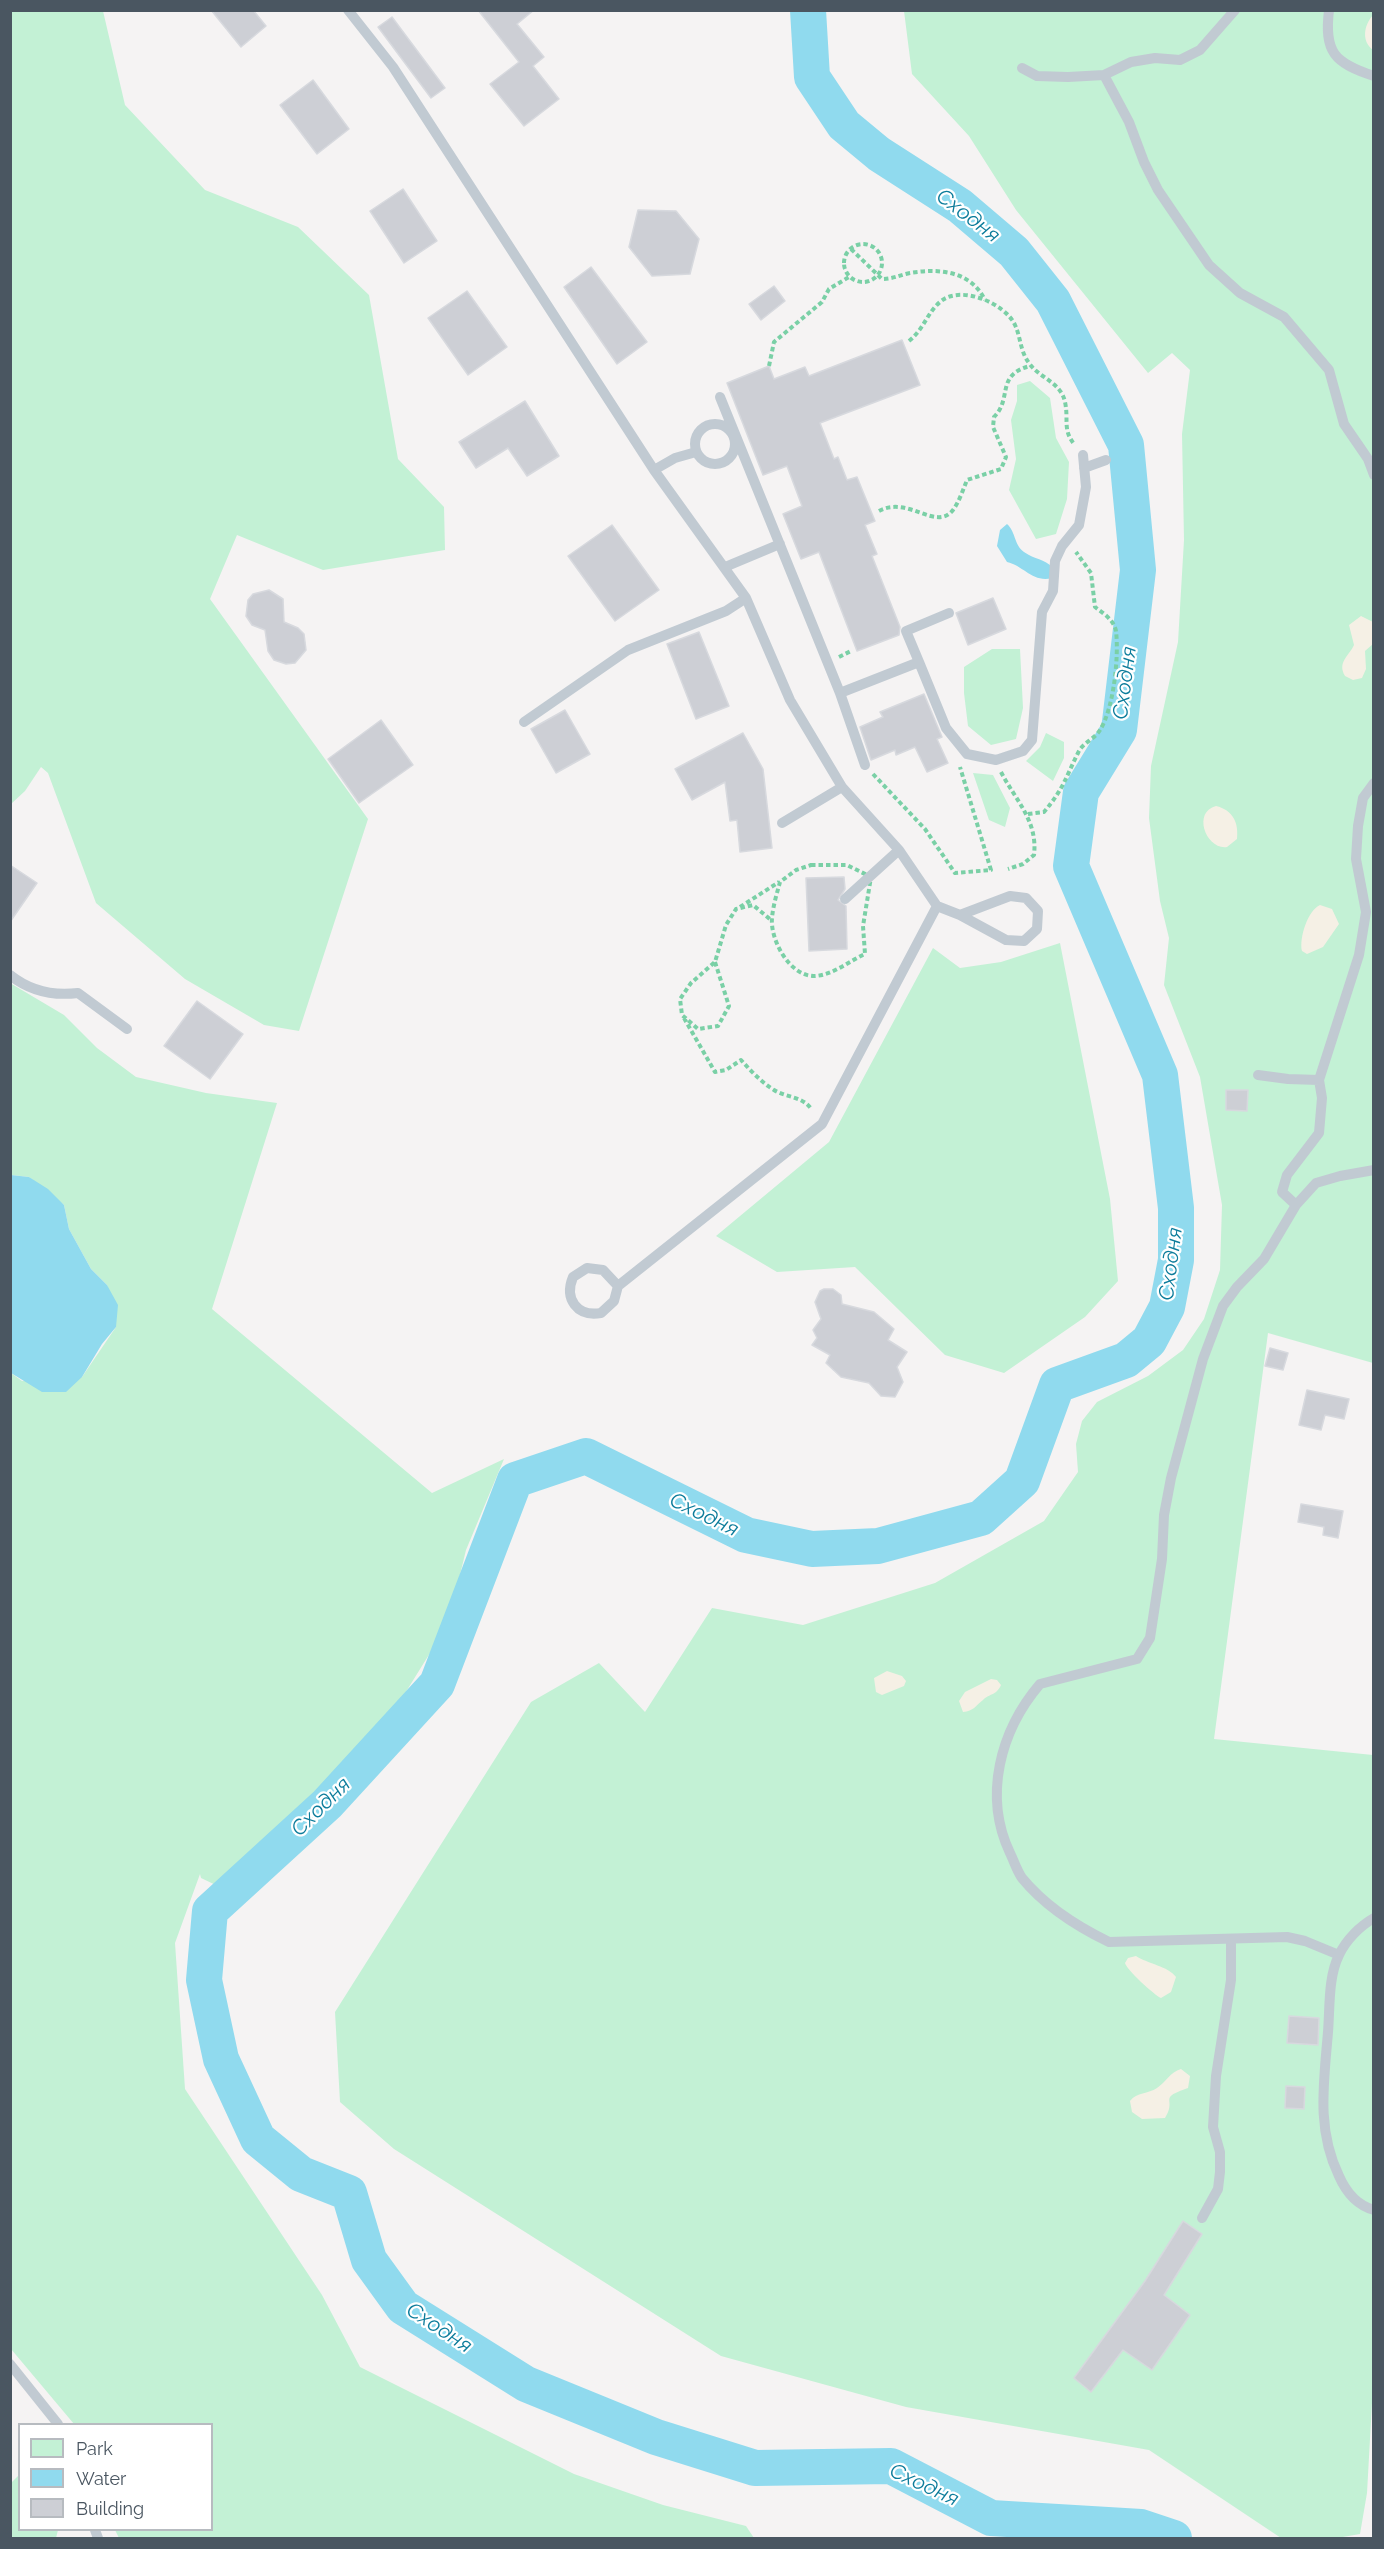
<!DOCTYPE html>
<meta charset="utf-8">
<style>
body{margin:0}
#map{position:relative;width:1384px;height:2549px;overflow:hidden;background:#f5f3f3;font-family:Raleway,sans-serif}
canvas{display:block}
.frame{position:absolute;inset:0;border:12px solid #4a5661;pointer-events:none}
.legend{position:absolute;left:18px;top:2423px;width:195px;height:108px;box-sizing:border-box;background:#fff;border:2px solid #b7bbc0;margin:0;padding:8px 10px;list-style:none;font-size:18px;color:#4a5661}
.legend li{display:flex;align-items:center;gap:12px;height:30px}
.legend b{width:30px;border:2px solid #b7bbc0}
</style>
<div id="map">
<canvas width="1384" height="2549"></canvas>
<div class="frame"></div>
<ul class="legend">
<li><b style="height:16px;background:#c3f1d5"></b>Park</li>
<li><b style="height:16px;background:#90daee"></b>Water</li>
<li><b style="height:16px;background:#cdcfd5"></b>Building</li>
</ul>
</div>
<script>
const context = document.querySelector('canvas').getContext('2d');
context.lineJoin = 'round';
function fill(path, color) { context.fillStyle = color; context.fill(path, 'evenodd'); }
function stroke(path, color, width, dash) { context.strokeStyle = color; context.lineWidth = width; context.lineCap = dash ? 'butt' : 'round'; context.setLineDash(dash || []); context.stroke(path); }
function drawText(font, color, halo, rows, align = 'center') {
  context.font = font + ' Raleway,sans-serif'; context.lineWidth = 4.5; context.setLineDash([]); context.textBaseline = 'middle'; context.strokeStyle = halo; context.fillStyle = color; for (const [text, x, y, turn = 0] of rows) {
    context.save(); context.translate(x, y); context.rotate((+turn || 0) * Math.PI / 180); context.textAlign = isNaN(turn) ? turn : align; if (halo) context.strokeText(text, 0, 0); context.fillText(text, 0, 0); context.restore();
  }
}
fill(new Path2D(`
 M11,10L103,11L125,105L205,190L298,227L369,295L398,459L444,507L445,550L323,570L237,535L210,599L368,819L299,1031L264,1025L185,979L96,903L48,773L41,767L25,791L11,804Z
 M904,11H1373V1363L1268,1333L1214,1739L1373,1755L1374,2367L1367,2493L1360,2534L1337,2538H1281L1149,2450L906,2407L721,2356L394,2149L340,2102L335,2012L531,1702L599,1663L645,1712L712,1608L803,1625L935,1583L1044,1521L1078,1472L1076,1444L1082,1421L1097,1402L1148,1376L1183,1350L1204,1319L1220,1270L1222,1205L1200,1077L1164,985L1169,938L1160,901L1149,818L1151,766L1178,642L1184,540L1182,434L1190,370L1172,353L1148,373L1016,210L969,136L912,74Z
 M1030,381L1050,398L1056,438L1069,462L1067,499L1056,534L1036,539L1009,490L1016,459L1011,420L1017,401V385Z
 M992,649H1020L1023,708L1016,739L991,745L968,726L964,693V667Z
 M1046,733L1064,742V758L1053,781L1026,761L1040,747Z
 M973,773L993,775L1010,808L1005,827L989,820Z
 M1060,943L1110,1199L1118,1281L1085,1317L1004,1373L945,1355L855,1267L777,1272L716,1236L829,1142L933,948L960,968L1001,962Z
 M10,983L64,1015L97,1048L136,1077L206,1093L277,1103L212,1309L432,1493L504,1459L466,1550L448,1624L399,1703L327,1789L222,1888L201,1878L200,1874L175,1943L185,2089L322,2295L360,2367L574,2474L663,2505L746,2526L754,2538H119L115,2530H212V2424H74L11,2349V1373L22,1381L82,1377L116,1327L107,1285L91,1269L69,1229L64,1205L29,1177L11,1175Z
 M19,2475L20,2530H58L56,2538H11V2483Z`), '#c3f1d5');
fill(new Path2D(`
 M1373,15V50C1361,41 1364,25 1373,15Z
 M1361,616L1373,622V644L1365,651L1366,669L1362,678L1353,680L1345,676C1337,662 1349,656 1354,645L1349,625Z
 M1216,806C1233,810 1239,823 1237,839L1227,847C1206,850 1192,812 1216,806Z
 M1320,905L1332,909L1339,924L1323,947L1307,954L1302,951C1299,938 1308,910 1320,905Z
 M887,1671L902,1676L906,1681L904,1686L882,1695L876,1692L874,1678Z
 M991,1679L997,1680L1001,1685C996,1696 990,1693 983,1700C975,1706 974,1711 963,1712L959,1701L965,1692Z
 M1136,1956C1148,1964 1168,1966 1176,1977L1171,1992L1161,1998C1154,1995 1126,1969 1125,1963L1128,1958Z
 M1181,2069L1190,2076L1188,2088C1156,2099 1178,2098 1165,2118L1142,2119L1132,2112L1130,2101C1137,2092 1148,2094 1157,2088C1166,2082 1170,2072 1181,2069Z`), '#f5f0e5');
fill(new Path2D(`
 M1007,524C1016,532 1014,545 1024,552C1035,560 1044,558 1053,568L1052,578C1033,583 1024,566 1007,562L997,546L1000,530Z
 M11,1175L29,1177L48,1189L64,1205L69,1229L91,1269L107,1285L118,1305L116,1327L102,1344L82,1377L66,1392H42L11,1373Z`), '#90daee');
stroke(new Path2D(`
 M808,10L812,77L844,125L879,154L960,206L1014,252L1053,301L1126,445L1138,570L1119,730L1081,792L1071,866L1160,1075L1176,1208V1260L1167,1307L1149,1341L1126,1360L1057,1385L1022,1481L981,1518L878,1546L812,1549L746,1535L586,1456L515,1480L437,1684L327,1804L210,1911L204,1980L221,2059L258,2139L301,2174L349,2193L369,2260L403,2307L526,2384L656,2437L755,2468L891,2466L991,2518L1141,2527L1174,2538`), '#90daee', 36);
const building = new Path2D(`
 M211,10H253L266,26L241,47Z
 M478,10H534L517,24L544,57L533,66L559,99L524,126L490,84L519,62Z
 M392,17L445,88L431,98L378,27Z
 M313,80L349,129L317,154L280,105Z
 M403,189L437,241L404,263L370,211Z
 M638,210L676,211L699,239L690,274L652,276L629,247Z
 M591,267L647,342L617,364L564,287Z
 M774,286L785,301L761,320L749,304Z
 M467,291L507,347L468,375L428,318Z
 M902,340L920,385L820,423L834,459L838,457L847,480L857,477L875,521L865,525L877,554L872,556L900,627L899,635L857,651L819,552L801,559L783,514L802,506L787,466L763,475L727,383L769,366L774,379L805,367L809,376Z
 M525,401L559,456L527,476L508,448L476,468L459,442Z
 M612,525L659,590L615,621L568,556Z
 M269,590L283,599L284,622L298,628L304,634L306,650L295,663L286,664L274,660L268,651L265,630L252,625L246,616L248,600L253,594Z
 M993,598L1006,629L968,645L956,613Z
 M699,632L729,706L696,719L667,644Z
 M924,694L942,737L937,739L948,763L927,772L915,747L896,755L895,750L871,760L860,727L883,717L880,712Z
 M565,710L590,754L556,773L531,729Z
 M381,720L413,765L359,803L328,759Z
 M743,733L763,769L772,848L740,852L737,820L730,821L725,782L692,800L675,769Z
 M10,865L37,883L10,922Z
 M844,877L845,889L838,900L846,906L847,949L809,951L806,878Z
 M197,1001L243,1034L210,1079L164,1046Z
 M1226,1090H1248L1247,1111L1226,1110Z
 M824,1289H833L841,1295L842,1304L874,1312L894,1329L888,1340L907,1352L897,1367L903,1382L895,1397L881,1396L869,1383L841,1377L826,1363L830,1355L812,1345L817,1338L813,1330L821,1319L815,1302L820,1291Z
 M1270,1348L1288,1353L1283,1370L1265,1366Z
 M1307,1390L1349,1399L1344,1419L1325,1415L1321,1430L1299,1425Z
 M1301,1504L1343,1511L1338,1538L1323,1535L1324,1527L1298,1522Z
 M1289,2016L1319,2018L1318,2045L1287,2043Z
 M1286,2086L1305,2087L1304,2109L1285,2108Z
 M1183,2221L1202,2234L1164,2295L1190,2315L1152,2370L1123,2350L1091,2392L1074,2378L1145,2281Z`);
fill(building, '#cdcfd5');
stroke(building, '#d7d9de', 1.5);
stroke(new Path2D(`
 M844 263a19 19 0 1 1 38 0a19 19 0 1 1-38 0Z
 M851,249L882,279C893,279 900,275 910,273C939,268 971,271 985,300
 M909,341C924,329 927,313 940,302C960,284 1005,303 1015,325C1021,338 1020,351 1029,363C1039,378 1061,382 1065,402C1069,420 1062,430 1075,445
 M769,366L774,342L822,302L829,289L849,277
 M879,511C908,495 936,532 953,510C959,502 963,490 967,480L1001,469L1006,457L993,427L994,417C1013,398 995,375 1030,366
 M839,657L851,651
 M1001,772C1016,801 1038,821 1034,855L1023,864L1008,869
 M873,774L925,829L955,873L991,870L960,767
 M1028,814L1044,812C1064,788 1065,779 1078,753C1082,743 1095,739 1100,730C1114,708 1119,656 1116,631C1114,620 1103,613 1095,607L1091,573L1076,552
 M811,865H847L871,877L863,926L865,954C849,961 833,975 815,976C790,977 770,940 772,918C773,906 777,893 780,882L796,870Z
 M740,907L779,882
 M715,962L729,1006L718,1026L698,1029L682,1015L680,999L691,983L715,962L726,925L736,909L753,905L771,920
 M684,1018L715,1072L726,1070L741,1060C751,1071 761,1082 774,1090C787,1098 803,1096 812,1110`), '#7ad0a6', 4, [4.5, 3]);
stroke(new Path2D(`
 M348,10L393,67L654,470L746,598L790,700L842,787L899,850L937,906L822,1124L618,1286
 M1329,10C1324,52 1334,63 1374,76
 M1022,68L1037,76L1068,77L1104,75L1131,62L1155,58L1180,60L1200,50L1235,10
 M1104,75L1129,122L1144,162L1158,190L1209,265L1240,293L1284,317L1329,370L1344,424L1368,459L1374,475
 M720,397L840,693L865,765
 M695 444a20 20 0 1 1 40 0a20 20 0 1 1-40 0Z
 M1084,468L1106,460
 M654,470L675,458L696,452
 M725,567L780,544
 M919,662L906,631L949,613
 M840,693L919,662L946,728L967,754L996,760L1023,751L1032,740L1042,612L1053,591L1055,561L1062,546L1079,525L1086,487L1083,455
 M524,722L628,650L726,611L746,598
 M782,823L842,787
 M1010,896L1026,898L1038,911L1037,929L1024,941L1006,940L960,915Z
 M845,899L899,850
 M937,906L960,915
 M10,975C30,991 54,996 78,993L127,1029
 M1258,1075L1288,1079L1319,1080
 M1296,1205L1282,1192L1287,1175L1319,1133L1322,1098L1319,1080L1359,955L1366,912L1356,859L1358,826L1363,798L1374,783
 M587,1268L603,1270L618,1286L614,1301L601,1313C577,1317 564,1299 573,1277Z
 M1374,1918C1360,1926 1346,1940 1339,1955C1328,1977 1330,2008 1328,2032C1324,2082 1316,2129 1339,2176C1346,2192 1356,2205 1374,2210
 M1339,1955L1305,1941L1287,1937L1109,1942C1078,1927 1044,1905 1022,1878C1017,1871 1014,1861 1010,1853C983,1796 1000,1731 1040,1684L1137,1659L1150,1638L1162,1559L1164,1515L1171,1478L1203,1359L1223,1306L1237,1287L1264,1259L1296,1205L1316,1183L1340,1176L1374,1170
 M1202,2218L1218,2189L1220,2172V2152L1213,2127L1216,2076L1231,1980V1939
 M10,2364L58,2424
 M95,2530L98,2538`), '#c1cad2', 10);
drawText('italic 21px', '#0c7c9b', '#fff', [
 ["Сходня",968,216,37],
 ["Сходня",1125,683,-83],
 ["Сходня",1171,1264,-83],
 ["Сходня",704,1515,26],
 ["Сходня",321,1807,-45],
 ["Сходня",439,2328,33],
 ["Сходня",924,2485,25]
]);
</script>
